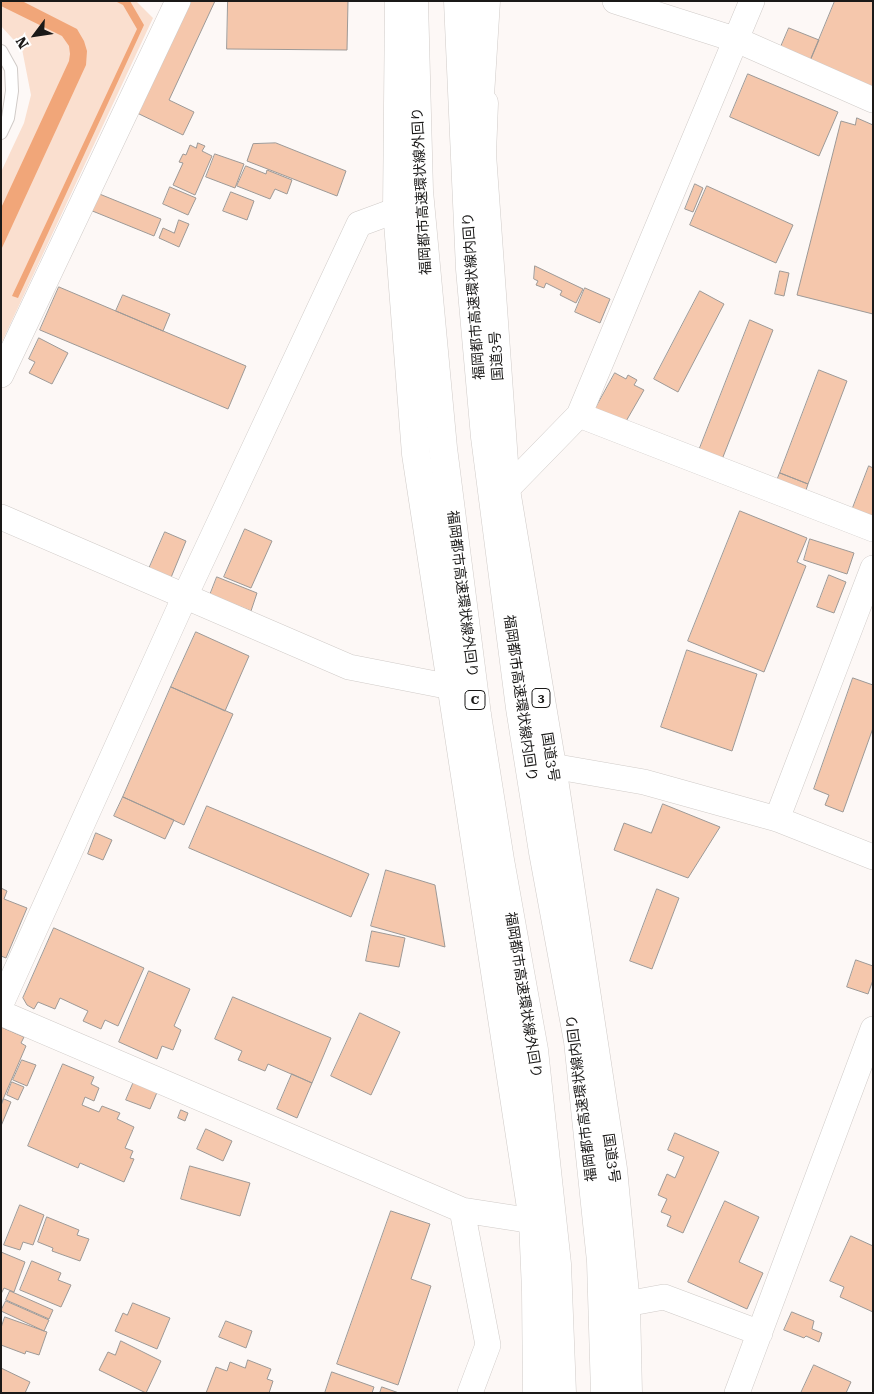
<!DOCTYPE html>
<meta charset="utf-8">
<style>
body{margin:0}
#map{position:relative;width:874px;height:1394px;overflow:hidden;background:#fdf8f6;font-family:"Roboto Serif",serif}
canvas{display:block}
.frame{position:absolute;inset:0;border:2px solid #1a1918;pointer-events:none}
.north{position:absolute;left:10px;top:10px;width:50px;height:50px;-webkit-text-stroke:4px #fff;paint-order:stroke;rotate:239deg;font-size:14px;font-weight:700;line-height:20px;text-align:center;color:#1a1918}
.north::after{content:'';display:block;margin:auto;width:18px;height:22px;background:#1a1918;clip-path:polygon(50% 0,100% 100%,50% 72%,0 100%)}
</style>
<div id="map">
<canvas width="874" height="1394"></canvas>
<div class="frame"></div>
<div class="north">N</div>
</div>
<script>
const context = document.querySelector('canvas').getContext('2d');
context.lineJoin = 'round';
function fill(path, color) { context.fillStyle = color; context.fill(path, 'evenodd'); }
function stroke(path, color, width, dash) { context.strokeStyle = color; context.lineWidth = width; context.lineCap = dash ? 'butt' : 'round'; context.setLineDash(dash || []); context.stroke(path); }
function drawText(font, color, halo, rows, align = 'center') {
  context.font = font + ' "Roboto Serif","Noto Sans JP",serif'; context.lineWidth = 4; context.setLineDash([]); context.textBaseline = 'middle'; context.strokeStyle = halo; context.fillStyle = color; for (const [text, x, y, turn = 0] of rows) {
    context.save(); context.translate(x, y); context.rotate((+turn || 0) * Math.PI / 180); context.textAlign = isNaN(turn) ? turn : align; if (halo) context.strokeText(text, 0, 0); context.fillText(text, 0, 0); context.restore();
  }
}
fill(new Path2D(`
 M1,1H136L153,18L1,344V172L24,123L31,95L22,49L1,26Z`), '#fadfcf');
fill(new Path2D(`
 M1,1H22L77,29L84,41L87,51L86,65L1,250V208L69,61L70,54L69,46L62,36L1,6Z
 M115,1H130L144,25L18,298L12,296L137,29L123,5Z`), '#f1a679');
const building = new Path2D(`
 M186,1H215L169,100L194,112L183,135L135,112Z
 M228,1H348L347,50L227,49Z
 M835,1H873V90L809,64Z
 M789,28L819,40L810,61L780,49Z
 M748,74L838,112L819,156L730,117Z
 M857,118L873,125V314L797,295L841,121L855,125Z
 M198,143L205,146L202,151L212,156L195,195L173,185L183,163L179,162L183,154L186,155L190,145L196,148Z
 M276,143L346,171L337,196L247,161L253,144Z
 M215,154L244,164L235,188L206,177Z
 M246,166L266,174L267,170L292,180L287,194L275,189L270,199L237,186Z
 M695,184L703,188L693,212L685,209Z
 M707,186L793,225L776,263L690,225Z
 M170,187L196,198L188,215L163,204Z
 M231,192L254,201L247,220L223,211Z
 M97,193L161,219L154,236L90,210Z
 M179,220L189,224L179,247L159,238L163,228L174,233Z
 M535,266L583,289L576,303L560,295L562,291L546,283L544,288L536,285L538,281L534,279Z
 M780,271L789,273L784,296L775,294Z
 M59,287L246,366L228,409L40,330Z
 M585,288L610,299L600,323L575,312Z
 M700,291L724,304L678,392L654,379Z
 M123,295L170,314L163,331L116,311Z
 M750,320L773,330L721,462L698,453Z
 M39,338L68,353L52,384L29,373L35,362L29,359Z
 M819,370L847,381L808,484L780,473Z
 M615,373L626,379L628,375L637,380L634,385L644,390L621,430L593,413Z
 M869,466L873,468V527L849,518Z
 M780,473L808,484L803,499L774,488Z
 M740,511L807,538L797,562L806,566L764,672L688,641Z
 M245,529L272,541L251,588L224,577Z
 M165,532L186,541L170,580L148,571Z
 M810,539L854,553L847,574L804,560Z
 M829,575L846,582L834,613L817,607Z
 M217,577L257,593L251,611L210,595Z
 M196,632L249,656L225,711L171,687Z
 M687,650L757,674L732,751L661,727Z
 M853,678L873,685V728L843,812L825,805L829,795L814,789Z
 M171,687L233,714L184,825L123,797Z
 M123,797L174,820L165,839L114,816Z
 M663,804L720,827L688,878L614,850L624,823L651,833Z
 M207,806L369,874L351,917L189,848Z
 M96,833L112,840L103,860L88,854Z
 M386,870L435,885L445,947L371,926Z
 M1,888L7,891L4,899L27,908L6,958L1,956Z
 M657,889L679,898L652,969L630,961Z
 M54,928L144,968L118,1026L105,1020L101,1029L83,1021L88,1011L60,998L55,1009L38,1002L34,1009L27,1005L23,998Z
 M372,931L405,938L399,967L366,961Z
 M856,960L873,966V980L868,994L847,987Z
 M149,971L190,989L174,1026L181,1030L173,1050L162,1046L157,1059L119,1042Z
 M233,997L331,1038L312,1083L268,1064L265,1071L238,1060L242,1051L215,1039Z
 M360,1013L400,1032L371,1095L331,1076Z
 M1,1027L24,1037L21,1043L26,1046L1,1104Z
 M22,1060L36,1065L27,1086L13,1080Z
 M63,1064L94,1077L91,1084L99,1088L94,1101L85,1097L82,1105L99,1112L102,1106L120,1113L117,1119L134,1127L125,1148L133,1151L130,1158L134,1159L124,1182L80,1163L78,1168L28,1146Z
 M138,1072L158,1090L150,1109L126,1100Z
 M292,1074L312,1083L297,1118L277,1109Z
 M12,1082L24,1087L18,1100L7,1095Z
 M4,1099L11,1102L1,1126V1106Z
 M181,1110L188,1113L185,1121L178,1118Z
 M206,1129L232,1141L223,1161L197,1149Z
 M675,1133L719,1152L683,1233L667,1226L671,1216L661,1212L667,1199L658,1195L667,1174L675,1178L684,1157L668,1150Z
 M190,1166L250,1183L240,1216L181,1199Z
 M725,1201L759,1217L739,1262L763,1273L747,1309L688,1282Z
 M20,1205L44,1215L33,1245L23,1242L20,1250L4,1245Z
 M391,1211L430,1224L411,1279L431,1286L398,1385L337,1364Z
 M47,1217L79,1230L77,1235L89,1239L80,1261L52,1251L53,1248L38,1242Z
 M851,1236L873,1246V1312L840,1297L844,1287L830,1281Z
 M1,1252L25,1262L14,1292L4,1288L1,1294Z
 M32,1261L61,1273L58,1280L71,1285L61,1307L20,1290Z
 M10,1291L53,1310L49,1319L6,1300Z
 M6,1301L49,1320L44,1331L1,1311Z
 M133,1303L170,1318L157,1349L115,1331L123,1313L127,1315Z
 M792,1312L814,1321L812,1329L822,1333L819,1342L806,1336L804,1338L784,1330Z
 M5,1317L47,1332L39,1355L26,1351L25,1354L1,1345V1328Z
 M226,1321L252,1331L246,1348L219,1337Z
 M121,1341L161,1361L146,1393L99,1370L108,1352L115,1355Z
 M248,1360L271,1369L267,1379L273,1381L269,1393H206L216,1367L227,1371L230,1362L245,1368Z
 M814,1365L851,1382L846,1393H801Z
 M1,1368L30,1382L25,1393H1Z
 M332,1372L374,1387L372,1393H325Z
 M382,1387L399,1393H380Z`);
fill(building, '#f5c7ac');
stroke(building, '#9d9996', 1);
const service = new Path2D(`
 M1,51L11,69L12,91L8,118L1,133`);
const minor = new Path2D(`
 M615,1L737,40L873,100
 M1,375L178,1
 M579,415L873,529
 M506,490L579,415L752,1
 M1,517L349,667L451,687
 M552,766L644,782L777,819L873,857
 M777,819L873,568
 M1,1004L185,596L359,224L397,210
 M1,1013L462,1210L533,1221
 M462,1210L488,1345L470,1393
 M626,1304L664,1297L760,1333
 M737,1393L873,1029`);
const trunk = new Path2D(`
 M399,1L397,210L416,454L533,1221L536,1291L537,1393
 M484,103L482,154L506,490L552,766L613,1169L626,1304L628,1393`);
const motorway = new Path2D(`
 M414,1L419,191L443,448L477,715L500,860L534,1050L557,1264L562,1393
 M458,1L470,269L485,437L520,708L543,852L578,1041L601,1261L605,1393
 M478,127L486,1`);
stroke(service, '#d0cbc8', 14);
stroke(minor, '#d0cbc8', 26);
stroke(trunk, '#d0cbc8', 29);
stroke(motorway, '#d0cbc8', 29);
stroke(service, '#fff', 12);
stroke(minor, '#fff', 25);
stroke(trunk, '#fff', 28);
stroke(motorway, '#fff', 28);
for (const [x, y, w] of [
 [541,698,18],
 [475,700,20]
]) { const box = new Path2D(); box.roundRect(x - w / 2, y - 9.5, w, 19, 4); context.fillStyle = '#fff'; context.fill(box); stroke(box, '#1a1918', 1); }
drawText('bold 12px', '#1a1918', null, [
 ["3",541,698],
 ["C",475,700]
]);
drawText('14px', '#1a1918', '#fff', [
 ["福岡都市高速環状線外回り",422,191,-93],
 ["福岡都市高速環状線内回り",474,296,-94],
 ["国道3号",497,356,-94],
 ["福岡都市高速環状線外回り",462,594,83],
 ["福岡都市高速環状線内回り",520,698,82],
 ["国道3号",550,757,81],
 ["福岡都市高速環状線外回り",523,995,81],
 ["福岡都市高速環状線内回り",582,1098,-97],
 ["国道3号",611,1158,82]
]);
</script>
